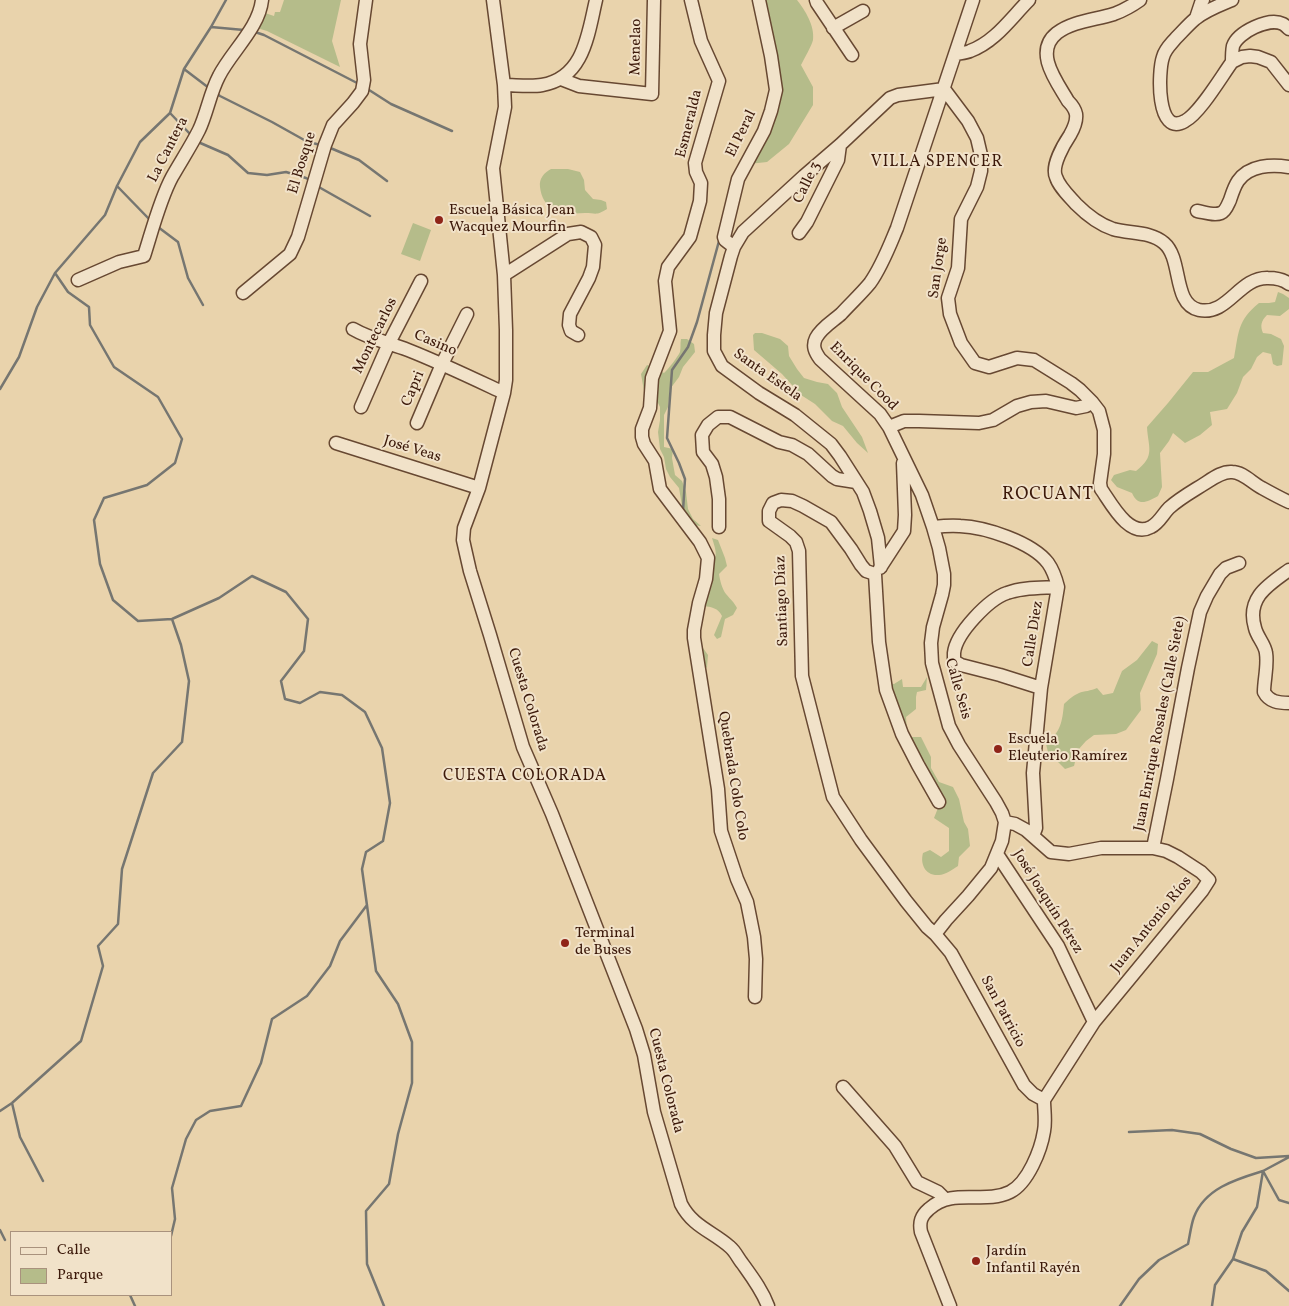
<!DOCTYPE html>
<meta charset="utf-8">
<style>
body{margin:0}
#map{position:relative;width:1289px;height:1306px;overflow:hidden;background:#e9d3ac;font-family:Vollkorn,serif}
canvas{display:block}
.legend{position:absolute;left:10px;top:1231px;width:162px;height:65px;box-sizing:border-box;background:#f1e2c9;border:1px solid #a9927d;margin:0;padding:6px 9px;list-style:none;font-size:15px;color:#3c190a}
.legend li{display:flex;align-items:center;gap:10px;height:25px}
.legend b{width:25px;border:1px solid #a9927d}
</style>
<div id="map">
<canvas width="1289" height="1306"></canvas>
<ul class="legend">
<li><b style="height:6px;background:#f1e2c9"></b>Calle</li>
<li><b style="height:14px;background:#b5bc8a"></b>Parque</li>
</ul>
</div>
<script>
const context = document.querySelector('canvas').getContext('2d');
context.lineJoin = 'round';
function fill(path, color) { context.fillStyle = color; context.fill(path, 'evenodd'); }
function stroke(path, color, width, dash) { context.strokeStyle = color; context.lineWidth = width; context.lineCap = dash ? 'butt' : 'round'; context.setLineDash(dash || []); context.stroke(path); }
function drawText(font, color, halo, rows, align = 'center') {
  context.font = font + ' Vollkorn,serif'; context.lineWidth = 4; context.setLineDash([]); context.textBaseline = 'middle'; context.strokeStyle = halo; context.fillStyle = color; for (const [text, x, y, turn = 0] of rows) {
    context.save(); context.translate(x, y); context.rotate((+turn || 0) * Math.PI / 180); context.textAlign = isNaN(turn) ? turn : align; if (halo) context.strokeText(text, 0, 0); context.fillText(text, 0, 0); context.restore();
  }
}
fill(new Path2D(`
 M284,0H341L332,41L340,67L267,31L257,28L265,13L274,16L275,12H280Z
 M762,0H797C805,10 815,26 813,40C812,45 804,59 801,65L813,87V105L789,144L767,162L749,164L777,77L779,61L777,52L768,32Z
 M551,169H568L580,172L584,180L585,190L593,199L601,200L606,202L607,209C596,216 596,213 585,213C563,215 543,212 540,187C539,178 544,173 551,169Z
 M413,223L431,230L420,261L401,254Z
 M1278,292L1283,294L1289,298V309L1280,316L1267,315C1261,321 1260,326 1263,333L1271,334L1281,339L1284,346L1282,365L1277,366L1273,364L1271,354L1263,352L1257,357L1251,369L1243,377L1237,393L1227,409L1210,412L1212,425L1200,435L1185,443L1173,433L1169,441L1160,453L1162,487L1158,496C1147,502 1138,507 1132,493L1117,487L1111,480L1114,475L1130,470L1136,471C1156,456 1148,447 1147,427L1168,403L1193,372H1208L1234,358C1239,332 1237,321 1259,303H1269L1275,302Z
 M755,333H762L780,339L788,346L789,356L797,369L804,378L817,382L828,384L837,393L842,407L862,437L868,453L857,443L843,426L832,421L815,404L801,395L782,374L754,350L753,335Z
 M681,339H687L694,344L695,352L683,367L679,377L670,389L668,407L664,415V447L673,449L672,458L675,475L682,481L686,492L688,509L693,519L701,526L692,525L683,512L679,488L670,477L666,469L664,457L660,449L658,432L660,420V407L658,403L644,391L641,374L647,365L655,368L664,373C669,368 677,358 680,352C681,347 680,344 681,339Z
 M712,538L718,540L725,558L727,566L719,574C720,580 722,589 726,594C731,600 734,602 737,608L733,615L725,619L721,637L717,639L714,635L722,616C718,608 712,607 703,606L698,641L708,655L707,667L700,674L687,630L709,567C719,557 716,551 712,538Z
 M1152,641L1158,644L1157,654L1140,693L1141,710L1126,730L1116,734L1094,735L1086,741L1078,750L1074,766L1065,769L1048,752L1046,744C1061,731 1062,723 1064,704C1068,700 1074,695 1079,693C1084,691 1091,691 1097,688L1103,695L1113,693L1122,671L1137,660Z
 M881,656L889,663L887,683L894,684L902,679L903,687H921L927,677L926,690L917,692L916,697V709L906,717L907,731L911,737H921L931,757V768L939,782L953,787L959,799L964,822L968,829L970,846L959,857L958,866C953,869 945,875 939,875C925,876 920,864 923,853L930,850L941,857L949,851V828L934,818L940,803L898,734Z`), '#b5bc8a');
stroke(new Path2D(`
 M211,27L244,30
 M255,32L264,35L359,84
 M184,69L209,88
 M366,88L391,104L452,131
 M216,93L220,96L272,122L306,141L320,145
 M170,113L191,135
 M198,142L228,155L248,173L267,175L286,172L306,178L311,181
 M328,147L359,160L387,181
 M117,186L150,220
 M317,186L370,216
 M158,227L178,242L188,278L203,305
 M55,273L68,292L89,307L90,325L114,367L158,397L182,439L175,463L147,485L104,498L94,520L100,564L113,600L138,621L172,619L219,598L252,576L286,592L308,619L304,651L281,681L285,699L300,703L320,692L342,695L365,712L382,748L390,803L383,841L366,852L362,869L376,971L398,1004L412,1042V1083L398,1134L389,1184L366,1211L367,1264L384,1306
 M0,389L19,357L37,307L55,273L105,215L117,186L140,142L170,113L184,69L211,27L226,0
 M683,511L685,479L679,463L667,438L672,370L688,347L697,322L719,241
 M12,1103L20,1137L43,1181
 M0,1111L12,1103L81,1041L103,966L98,946L118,924L122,869L153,773L182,742L189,681L181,645L172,619
 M1129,1132L1172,1130L1200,1134L1231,1149L1256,1158L1289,1156
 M0,1230L5,1240
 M171,1236L175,1219L172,1188L186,1139L196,1120L210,1111L241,1106L261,1063L272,1019L307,996L330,966L340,941L367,905
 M1233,1259L1266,1271L1289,1291
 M130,1295L135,1306
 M1120,1306L1139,1279L1159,1260L1188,1244C1190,1235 1191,1225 1194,1217C1205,1188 1237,1179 1263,1171L1279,1200L1289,1203
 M1212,1306L1215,1285L1233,1259L1242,1232L1257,1207L1263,1171L1289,1157`), '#767671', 2.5);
const minor = new Path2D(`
 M493,0L504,85L505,107L493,168L504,275L506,330V380L504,393L479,488L464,528L463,540L465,549L470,571L490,635L523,747L552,814L636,1029L644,1055L654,1112L681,1204C693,1227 712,1231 730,1247C735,1251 738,1258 742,1263C752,1277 762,1290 768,1306
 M691,0L701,41L719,81L695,163L696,172L701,183L700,201L690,237L668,267L665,281L670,331L652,378L650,408L642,429V437L644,444L655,461L660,489L700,542L708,558L706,579L699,603L694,630V638L718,789L721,831L737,879L747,902L754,937L756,959L755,997
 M816,0L817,3L852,55
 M1140,0C1133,5 1122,11 1114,14C1095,20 1073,21 1057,33C1033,52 1057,82 1068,101C1071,104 1075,109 1076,114C1077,121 1074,128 1070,135C1064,144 1051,166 1056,177C1059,187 1069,196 1076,204C1087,215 1098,224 1113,229C1130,234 1150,231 1164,243C1183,259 1172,304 1199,310C1228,316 1239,277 1268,278C1276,278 1283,279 1289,284
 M1232,0C1220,5 1206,10 1195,19C1188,25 1182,32 1176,38C1171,44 1165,49 1163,57C1158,71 1156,138 1185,121C1200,113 1221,77 1232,62L1242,57L1250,56L1258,57L1271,62L1289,85
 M1196,18L1201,3L1203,0
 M833,28L863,11
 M955,54C960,53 966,53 970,51C995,42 1011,18 1029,0
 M1232,62C1232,57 1232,51 1233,46C1238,32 1269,17 1283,24C1285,25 1287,27 1289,29
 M561,79L579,86L652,94L654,0
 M504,85C515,85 531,87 542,85C584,78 588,34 596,0
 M944,89L968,121L977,138L981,155V171L977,187L961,219L958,268L948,298L950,314L961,343L975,363L989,367L1017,358L1034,360L1071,383L1080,390L1092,402L1099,411L1104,430V454L1100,483L1101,489C1111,503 1129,539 1151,527C1159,523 1163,514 1169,508C1180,498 1193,491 1204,484C1212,479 1222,471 1232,472C1243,472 1252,483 1262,488C1271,493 1280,498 1289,502
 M1197,211C1204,212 1214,216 1221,213C1226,211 1228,204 1230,200C1232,194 1234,187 1238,181C1249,165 1272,164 1289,167
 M799,233L807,222L838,160L840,145
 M734,247L725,240L724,237L738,179L764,131L771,111L776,90L771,56L759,0
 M504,275L568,234L581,232L591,237L595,245L593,267L589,278L570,314L569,325L571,331L578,335
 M78,280L119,262L144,256C152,231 160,199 172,177C181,161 191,146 199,130C207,113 210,93 219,76C231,52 259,28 262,0
 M243,293L290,254L298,237L325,145L333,125L353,103L362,91L364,80L360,44L366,0
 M353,329C370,339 390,343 408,350C441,363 472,378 504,393
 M361,407L389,343L421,281
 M417,423L442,364L467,314
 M889,427L904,421H919L979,423L993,420L1017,406L1031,402L1046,401L1076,408L1086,406L1092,402
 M336,443L479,488
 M719,527V499L716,477L712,464L703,452L702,435L708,425L718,417H730L779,442L792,445L808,454L832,476L837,479L856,482
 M933,527C942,526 952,525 960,526C985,527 1032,542 1048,563C1053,570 1056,579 1058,587L1041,688L1033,773L1036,828L1033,836
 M881,567L878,538L870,511L863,492L840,456L831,444L795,415L759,393L722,366L714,351V335L716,313L731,256L734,247L743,232L804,176L840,145L890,98L898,95L944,89
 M880,568L904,531L905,515L903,463
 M1289,570C1268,585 1246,598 1255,628C1257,637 1265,644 1266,653C1268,666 1264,680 1264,692C1269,702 1279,703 1289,703
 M875,574L866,571L861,565L851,549L831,522L803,506L792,501L781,500L773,503L769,511V521L790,536L796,542L799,551L802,676L833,797L861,840L906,901L927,927L935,934L951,953L1024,1085L1033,1094L1044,1100
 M875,574L879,642L886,690L902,734L918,765L939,802
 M1041,688L1000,675L961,665L954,661C954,658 954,655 954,653C956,633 989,599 1007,593C1023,587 1041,588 1058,587
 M1005,822L1015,824L1026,830L1051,852L1069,854L1101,848H1153L1166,851L1178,857L1201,872L1209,880L1202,891L1094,1022L1044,1100
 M1153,848L1167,779L1188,668L1200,612L1207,596L1220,574L1226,568L1239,563
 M997,854L1058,946L1094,1022
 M935,934L946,920L968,896L991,868L1002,841L1005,822L1002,813L996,802L959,745L949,726L932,663L931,643L933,627L942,595L944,585V574L939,548L933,527L922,495L889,427L880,414L820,359C815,352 812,346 816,338C821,328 833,321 841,314C850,304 861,294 870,283C882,266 889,247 897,228L973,0
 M843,1087L895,1146L917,1182L938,1192L945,1199
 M950,1306L921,1232C919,1222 921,1216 929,1209C953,1187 984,1205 1010,1192C1028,1183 1041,1150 1044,1131C1046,1121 1044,1110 1044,1100`);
stroke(minor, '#674832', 15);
stroke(minor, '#f1e2c9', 12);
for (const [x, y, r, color] of [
 [439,220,5,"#8f2418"],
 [998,749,5,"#8f2418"],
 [565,943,5,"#8f2418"],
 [976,1261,5,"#8f2418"]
]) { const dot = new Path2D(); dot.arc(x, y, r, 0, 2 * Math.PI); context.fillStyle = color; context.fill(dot); stroke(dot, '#f1e2c9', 2); }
drawText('15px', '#3c190a', '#f1e2c9', [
 ["Menelao",637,47,-89],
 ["Esmeralda",690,124,-76],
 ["El Peral",742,134,-64],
 ["La Cantera",169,150,-63],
 ["El Bosque",303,163,-73],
 ["Calle 3",808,183,-64],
 ["San Jorge",939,268,-82],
 ["Montecarlos",376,336,-64],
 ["Casino",435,344,23],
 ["Santa Estela",767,376,35],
 ["Enrique Cood",863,377,45],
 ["Capri",414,389,-67],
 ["José Veas",412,450,17],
 ["Santiago Díaz",783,601,-92],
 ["Calle Diez",1034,634,-81],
 ["Calle Seis",957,689,74],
 ["Cuesta Colorada",527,700,73],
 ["Juan Enrique Rosales (Calle Siete)",1161,724,-79],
 ["Quebrada Colo Colo",732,776,81],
 ["José Joaquín Pérez",1047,902,58],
 ["Juan Antonio Ríos",1152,925,-51],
 ["San Patricio",1002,1012,62],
 ["Cuesta Colorada",665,1081,76]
]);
drawText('15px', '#3c190a', '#f1e2c9', [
 ["Escuela Básica Jean",449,211],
 ["Wacquez Mourfin",449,228],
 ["Escuela",1008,740],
 ["Eleuterio Ramírez",1008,757],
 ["Terminal",575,934],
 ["de Buses",575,951],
 ["Jardín",986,1252],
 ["Infantil Rayén",986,1269]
], 'left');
context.letterSpacing = '1px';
drawText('16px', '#3c190a', '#f1e2c9', [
 ["VILLA SPENCER",937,163],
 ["CUESTA COLORADA",525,777]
]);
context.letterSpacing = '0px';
context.letterSpacing = '1px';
drawText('18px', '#3c190a', '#f1e2c9', [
 ["ROCUANT",1048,496]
]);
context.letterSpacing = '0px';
</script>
